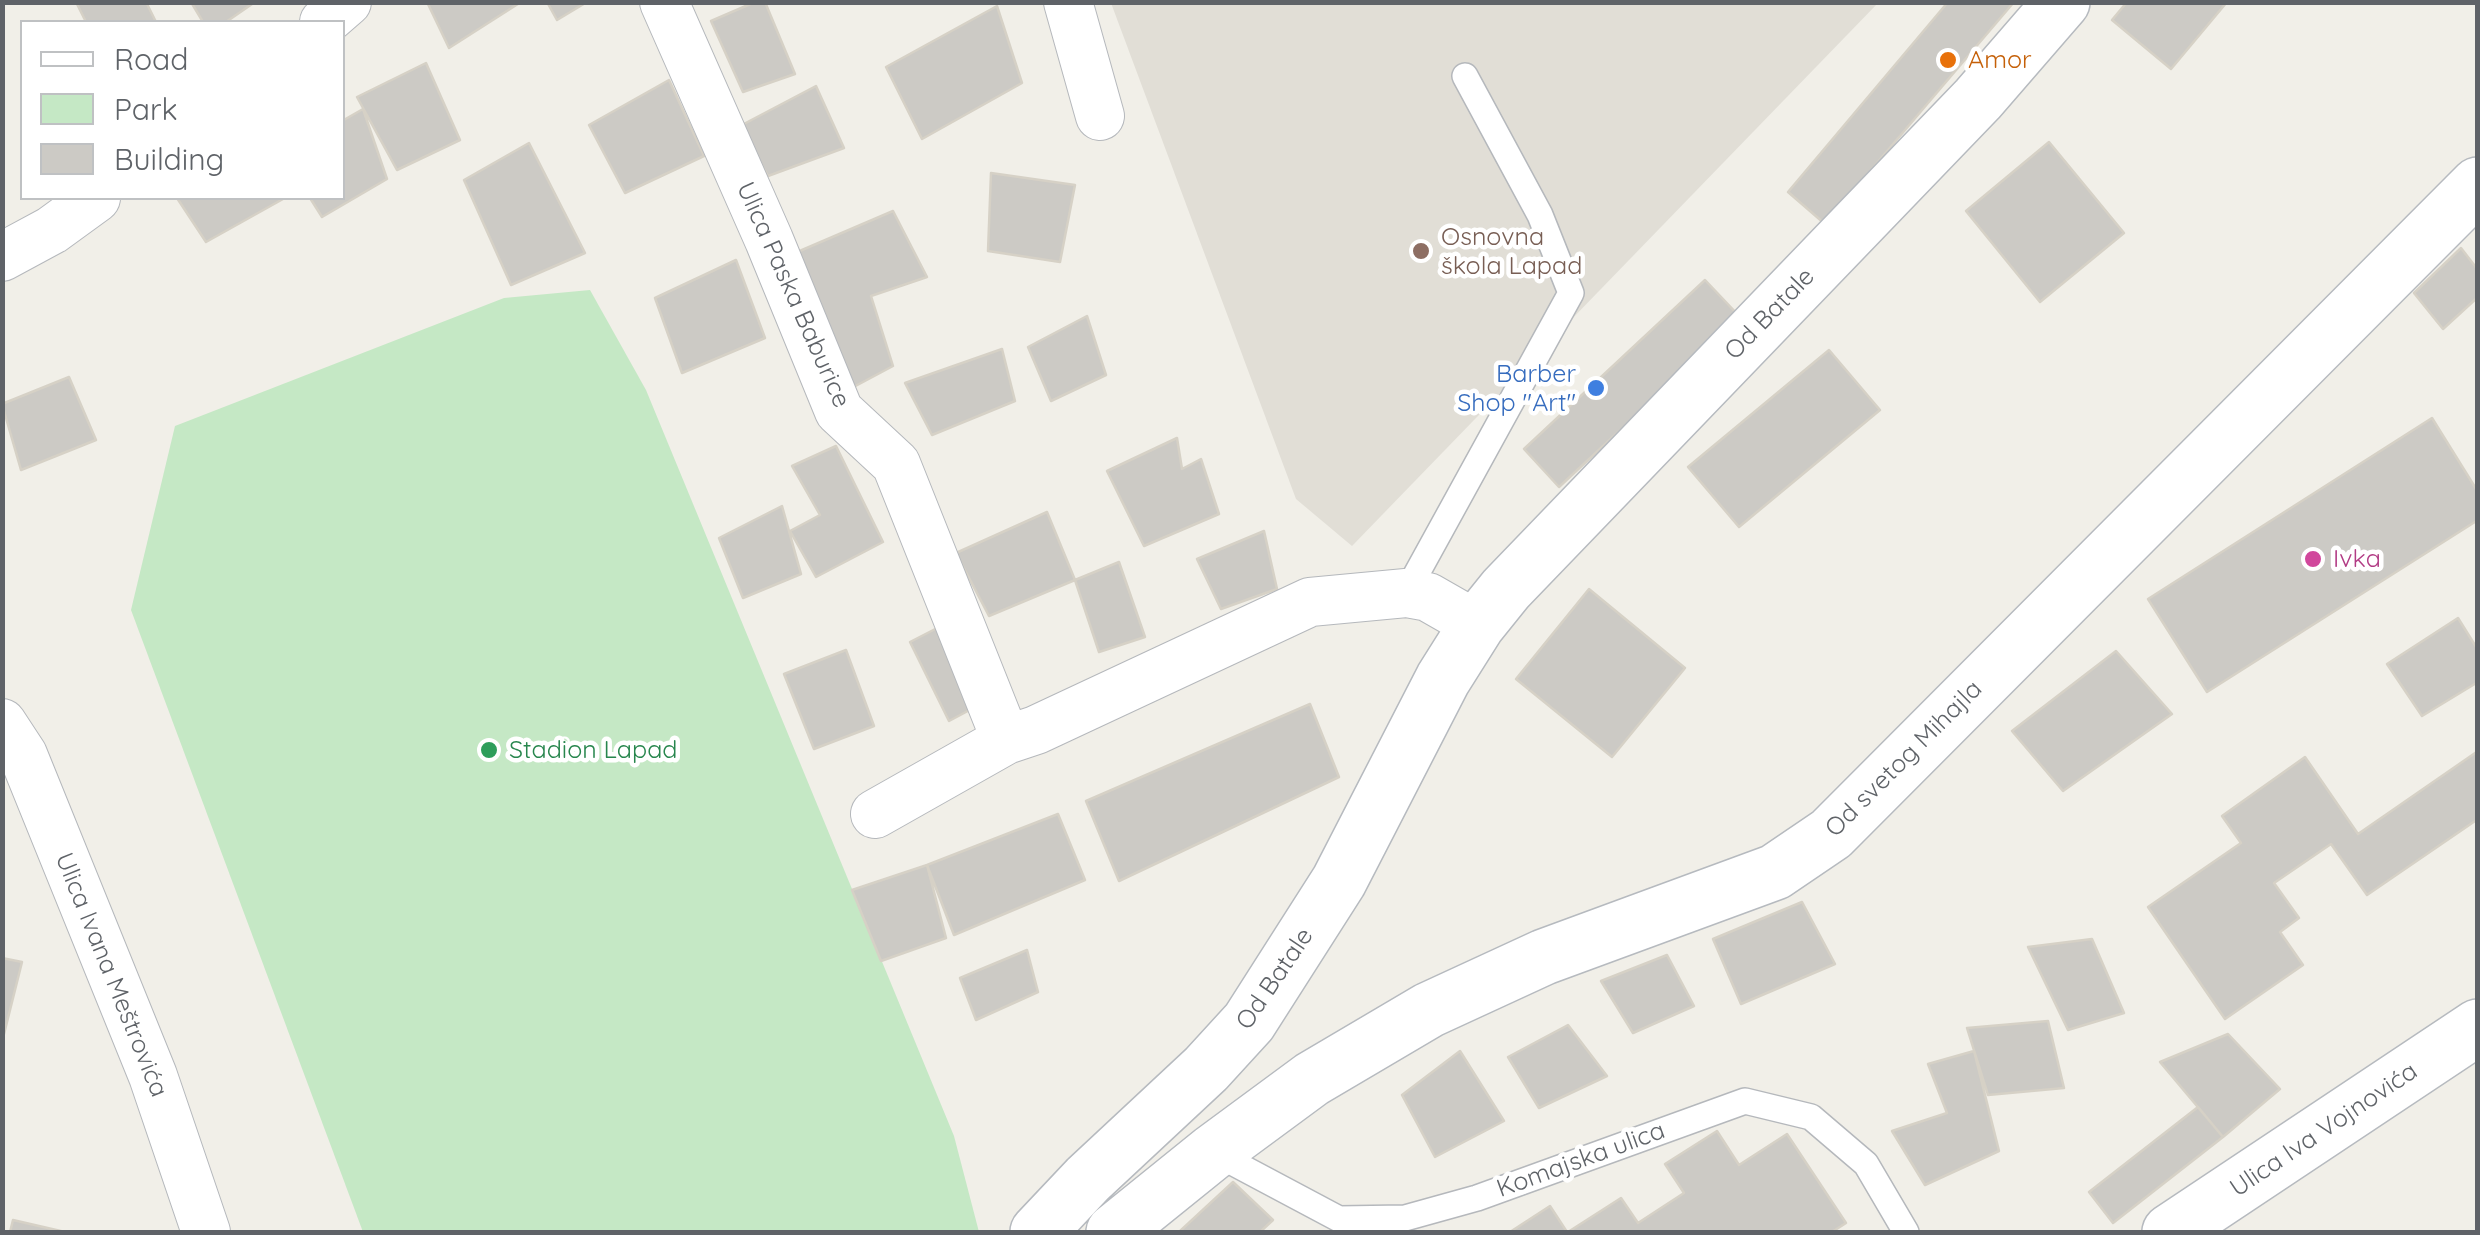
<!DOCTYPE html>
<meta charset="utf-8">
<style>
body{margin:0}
#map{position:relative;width:2480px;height:1235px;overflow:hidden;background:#f1efe8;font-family:Quicksand,sans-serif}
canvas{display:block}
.frame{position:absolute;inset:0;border:5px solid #5f6368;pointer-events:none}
.legend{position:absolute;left:20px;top:20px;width:325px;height:180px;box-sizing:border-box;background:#fff;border:2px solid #bfc1c3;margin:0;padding:12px 18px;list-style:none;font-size:30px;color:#5f6368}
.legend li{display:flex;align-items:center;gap:20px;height:50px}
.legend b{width:50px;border:2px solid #bfc1c3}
</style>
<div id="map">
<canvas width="2480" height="1235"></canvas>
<div class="frame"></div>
<ul class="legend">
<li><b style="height:12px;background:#fff"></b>Road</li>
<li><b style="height:28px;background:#c5e8c5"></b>Park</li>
<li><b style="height:28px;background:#cccac5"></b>Building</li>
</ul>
</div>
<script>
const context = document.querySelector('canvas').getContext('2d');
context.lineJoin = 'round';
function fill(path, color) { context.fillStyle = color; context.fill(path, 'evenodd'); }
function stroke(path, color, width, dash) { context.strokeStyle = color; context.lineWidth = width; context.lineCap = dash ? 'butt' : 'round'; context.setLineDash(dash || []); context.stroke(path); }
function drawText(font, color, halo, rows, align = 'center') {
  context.font = font + ' Quicksand,sans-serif'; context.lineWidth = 9; context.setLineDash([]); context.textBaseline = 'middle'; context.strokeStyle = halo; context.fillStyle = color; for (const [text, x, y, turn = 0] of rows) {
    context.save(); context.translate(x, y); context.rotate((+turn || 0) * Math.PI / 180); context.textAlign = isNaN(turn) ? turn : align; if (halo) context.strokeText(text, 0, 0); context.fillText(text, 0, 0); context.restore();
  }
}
fill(new Path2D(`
 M1111,3H1878L1352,546L1296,499Z`), '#e1ded6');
fill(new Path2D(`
 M590,290L646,390L954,1136L979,1232H363L131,610L175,426L504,298Z`), '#c5e8c5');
const building = new Path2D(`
 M76,2H146L156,22H86Z
 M191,2H255L226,22H203Z
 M427,2H521L449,48Z
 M547,2H587L557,20Z
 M755,2H765L795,74L743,92L711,21Z
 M1948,2H2014L1825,224L1788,192Z
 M2127,2H2227L2171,69L2112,20Z
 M997,6L1022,83L922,139L886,67Z
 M426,63L460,140L397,170L357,97Z
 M669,80L704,156L625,193L589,125Z
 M816,86L844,148L768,176L740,126Z
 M363,109L387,179L322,217L310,198H342V121Z
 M2049,142L2124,233L2040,302L1966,211Z
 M529,143L585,253L511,285L464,180Z
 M991,173L1075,185L1060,262L988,251Z
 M177,198H282L283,199L206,242Z
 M893,211L927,277L871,296L893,366L848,390L795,253Z
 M2461,248L2478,270V297L2443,329L2414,293Z
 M736,260L765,338L682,373L655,298Z
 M1705,280L1741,318L1559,487L1524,449Z
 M1087,316L1106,375L1051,401L1028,347Z
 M1002,349L1015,401L932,435L905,383Z
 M1829,350L1880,410L1739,527L1688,467Z
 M69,377L96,440L21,470L2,404Z
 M2432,418L2478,492V520L2207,692L2148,599Z
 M1177,438L1182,469L1201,459L1219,514L1144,546L1107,471Z
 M836,446L883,542L816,577L790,531L820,515L792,466Z
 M782,506L801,574L743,598L719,538Z
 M1047,512L1075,580L989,616L956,553Z
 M1264,531L1277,589L1221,609L1197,559Z
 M1119,562L1145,637L1099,652L1075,580Z
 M1589,589L1685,668L1612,757L1516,679Z
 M2458,618L2478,650V682L2422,716L2387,664Z
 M945,624L981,704L949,721L910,642Z
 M846,650L874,726L814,749L784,674Z
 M2116,651L2172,714L2063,791L2012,731Z
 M1310,704L1339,777L1119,881L1086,801Z
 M2478,751V819L2367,895L2331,844L2274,883L2299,918L2280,932L2303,965L2225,1019L2148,907L2241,843L2222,816L2305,757L2358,834Z
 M1058,814L1085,880L954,935L927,865Z
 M927,865L946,938L881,961L852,890Z
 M1802,902L1835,964L1741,1004L1713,939Z
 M2092,939L2124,1013L2068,1030L2028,947Z
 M1027,950L1038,992L976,1020L960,978Z
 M1667,955L1694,1006L1633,1033L1601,981Z
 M2,958L22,962L2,1042Z
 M2048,1021L2064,1088L1988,1095L1967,1028Z
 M1568,1025L1607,1076L1539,1108L1508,1057Z
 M2228,1034L2280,1089L2223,1137L2160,1062Z
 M1460,1051L1504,1121L1435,1157L1402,1095Z
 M1974,1051L1999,1151L1925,1185L1892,1131L1947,1113L1928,1064Z
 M2198,1107L2223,1137L2113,1223L2089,1192Z
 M1717,1131L1739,1165L1787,1134L1846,1223L1832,1232H1568L1621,1198L1638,1223L1684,1193L1665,1164Z
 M1233,1182L1273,1220L1260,1232H1179Z
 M1550,1206L1567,1232H1510Z
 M13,1220L65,1232H10Z`);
fill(building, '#cccac5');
stroke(building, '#d6d1c6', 2.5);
const lane = new Path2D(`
 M1406,593L1571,293L1540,215L1465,76
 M1213,1152L1339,1219L1405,1218L1477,1198L1745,1101L1811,1117L1866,1164L1906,1232`);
const street = new Path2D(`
 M664,2L769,240L839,411L896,464L1006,740
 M1068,2L1100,116
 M324,22L347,2
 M2,257L52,230L96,198
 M2,723L23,755L153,1076L206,1232
 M875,814L1006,740L1036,730L1310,602L1406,593L1428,597L1477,625`);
const secondary = new Path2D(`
 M1038,1232L1088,1179L1206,1069L1249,1022L1339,881L1443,679L1477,625L1506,589L1978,99L2062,2
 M1114,1232L1213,1152L1312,1079L1429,1010L1544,957L1775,872L1831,834L2478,185
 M2170,1232L2478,1027`);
stroke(lane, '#b5b8bc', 28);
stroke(street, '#b5b8bc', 50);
stroke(secondary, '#b6babf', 58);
stroke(lane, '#fff', 25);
stroke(street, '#fff', 48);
stroke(secondary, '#fff', 55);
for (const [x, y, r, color] of [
 [1948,60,10,"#e8710a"],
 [1421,251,10,"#8d6e63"],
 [1596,388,10,"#3f7fe0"],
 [2313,559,10,"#d1479c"],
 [489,750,10,"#2e9e5b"]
]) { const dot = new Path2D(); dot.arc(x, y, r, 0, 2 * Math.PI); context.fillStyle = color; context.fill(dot); stroke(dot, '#fff', 4); }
drawText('25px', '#c56008', '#fff', [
 ["Amor",1968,60]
], 'left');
drawText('25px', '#785e54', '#fff', [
 ["Osnovna",1441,237],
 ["škola Lapad",1441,266]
], 'left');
drawText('25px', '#5f6368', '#fff', [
 ["Ulica Paska Baburice",793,295,66],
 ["Od Batale",1770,314,-46],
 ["Od svetog Mihajla",1904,759,-45],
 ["Ulica Ivana Meštrovića",111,975,68],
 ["Od Batale",1275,979,-56],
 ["Ulica Iva Vojnovića",2324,1130,-34],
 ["Komajska ulica",1581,1160,-20]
]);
drawText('25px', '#366cbe', '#fff', [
 ["Barber",1576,374],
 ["Shop \"Art\"",1576,403]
], 'right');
drawText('25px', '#b23c85', '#fff', [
 ["Ivka",2333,559]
], 'left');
drawText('25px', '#27864d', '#fff', [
 ["Stadion Lapad",509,750]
], 'left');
</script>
